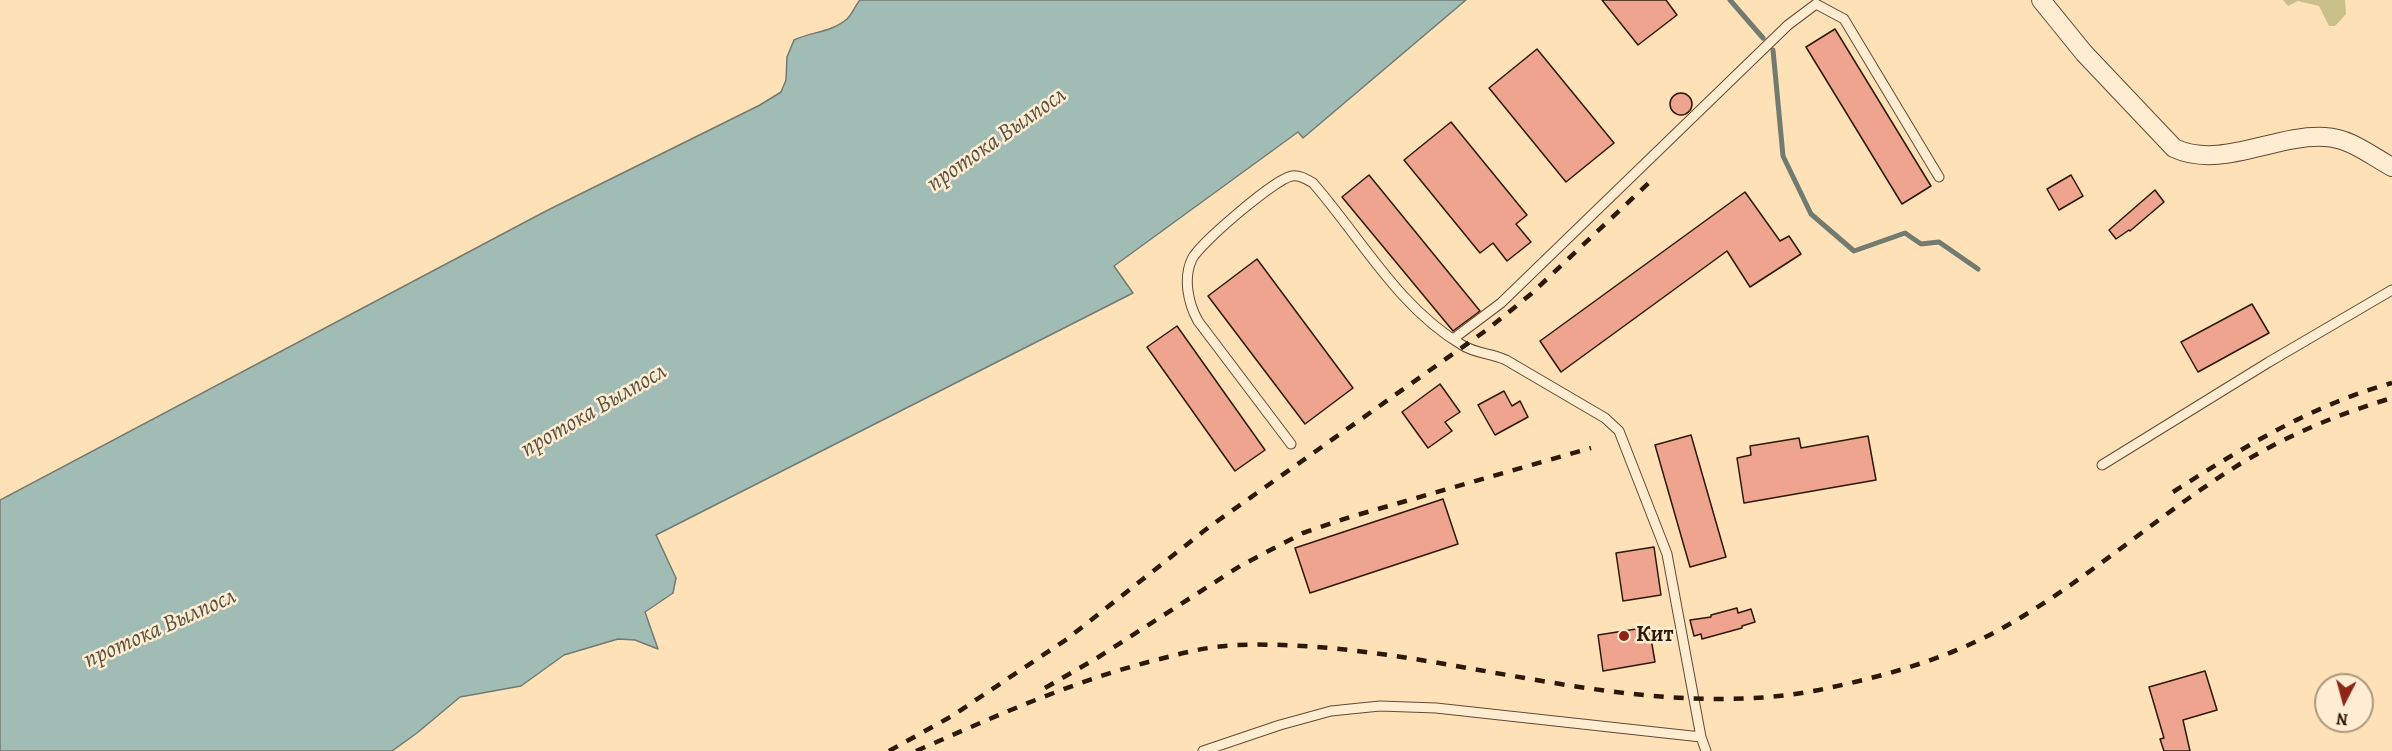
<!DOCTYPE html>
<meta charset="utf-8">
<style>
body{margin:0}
#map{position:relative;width:2392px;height:751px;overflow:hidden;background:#ffe1b8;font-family:Alegreya,serif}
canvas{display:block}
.north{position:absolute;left:2314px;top:673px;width:60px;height:60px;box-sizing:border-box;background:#ffecd1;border:2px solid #ab9881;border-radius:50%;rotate:186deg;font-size:16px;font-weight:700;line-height:24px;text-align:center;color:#2c1908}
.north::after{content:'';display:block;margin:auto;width:21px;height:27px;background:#8f2418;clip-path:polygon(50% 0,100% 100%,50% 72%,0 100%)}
</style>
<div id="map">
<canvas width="2392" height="751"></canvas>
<div class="north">N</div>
</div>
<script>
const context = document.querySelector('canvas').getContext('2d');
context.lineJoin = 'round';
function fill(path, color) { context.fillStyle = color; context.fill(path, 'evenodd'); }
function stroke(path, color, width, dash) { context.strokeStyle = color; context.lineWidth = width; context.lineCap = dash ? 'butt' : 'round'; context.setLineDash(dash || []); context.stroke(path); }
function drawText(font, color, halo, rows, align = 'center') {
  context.font = font + ' Alegreya,serif'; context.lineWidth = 5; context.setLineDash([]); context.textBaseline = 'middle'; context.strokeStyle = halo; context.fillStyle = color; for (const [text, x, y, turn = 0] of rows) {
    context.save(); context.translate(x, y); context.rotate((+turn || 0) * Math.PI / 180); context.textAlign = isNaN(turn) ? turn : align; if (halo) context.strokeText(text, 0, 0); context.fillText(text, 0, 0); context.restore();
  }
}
fill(new Path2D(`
 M2283,0H2345L2346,14L2335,26H2329L2319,6L2298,1L2288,6Z`), '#c9c089');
const water = new Path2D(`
 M860,0H1466L1303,138L1298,132L1114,266L1133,293L656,535L676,578L673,593L645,612L658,649L635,640L618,639L564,655L521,686L460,697L417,733L392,751H0V500L546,211L760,105L781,92L786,80L787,57L794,40C811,32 832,32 847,19C852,14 855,6 860,0Z`);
fill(water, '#a1bcb5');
stroke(water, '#727b70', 1.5);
stroke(new Path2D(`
 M1730,0L1763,38
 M1773,50L1783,156L1811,214L1854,251L1905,233L1921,244L1939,242L1978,269`), '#727b70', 5);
const building = new Path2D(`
 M1602,0H1666L1677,15L1638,45Z
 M1835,29L1931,186L1902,204L1806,47Z
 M1537,49L1614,143L1566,182L1489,88Z
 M1670 104a11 11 0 1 1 22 0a11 11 0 1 1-22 0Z
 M1451,122L1527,215L1516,224L1531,242L1507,261L1493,243L1480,253L1404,160Z
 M1369,175L1480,311L1453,331L1342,197Z
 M2071,175L2083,196L2059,210L2047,189Z
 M2155,190L2164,202L2130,231L2129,230L2116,239L2109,230Z
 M1745,192L1780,241L1789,236L1801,254L1750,287L1727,251L1561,372L1540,341Z
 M1257,259L1353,388L1305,424L1208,296Z
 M2252,304L2269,333L2198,372L2181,342Z
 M1177,326L1265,450L1235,471L1147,347Z
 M1440,384L1460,412L1445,422L1452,431L1428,448L1402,412Z
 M1504,391L1512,406L1520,401L1528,417L1495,435L1478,405Z
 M1691,435L1726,557L1690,567L1655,445Z
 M1868,436L1876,480L1744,503L1737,458L1751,455L1750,446L1799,438L1801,448Z
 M1443,499L1458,544L1310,593L1295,548Z
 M1654,547L1661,595L1623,601L1616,553Z
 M1737,608L1738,613L1751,609L1755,622L1742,626V628L1702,639L1701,634L1694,636L1690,620L1711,617V615Z
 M1649,627L1655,662L1603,671L1598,635Z
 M2205,671L2217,710L2183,720L2190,751H2164L2160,739L2164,738L2149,687Z`);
fill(building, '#eea48f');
stroke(building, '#2c1908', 1.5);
const service = new Path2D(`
 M1453,339L1501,303L1788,25L1816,4L1844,19L1939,177
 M1291,444L1198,321C1188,303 1183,278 1192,259C1199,244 1276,178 1292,176C1300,175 1306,179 1313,183C1361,238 1398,307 1462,345C1476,354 1492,353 1506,360L1605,418L1619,431L1667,554L1701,737
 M2102,465L2269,362L2392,290
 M1203,751L1280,725L1331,711L1380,706L1436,708L1701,737L1706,751`);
const minor = new Path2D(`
 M2041,0L2084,53L2174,148C2221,170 2275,134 2325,137C2350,138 2370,155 2392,167`);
stroke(service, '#614b34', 11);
stroke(minor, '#614b34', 20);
stroke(service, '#ffecd1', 9);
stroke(minor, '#ffecd1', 18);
stroke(new Path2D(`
 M2173,492C2242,448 2312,405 2392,383
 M1045,688L1097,658L1240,566L1303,533L1350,517L1591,448
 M889,751L952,716L1067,639L1209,527L1488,329L1531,294L1655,177
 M916,751C996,716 1075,680 1160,659C1186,652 1211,646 1238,645C1430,638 1628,727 1819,690C1881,677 1944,660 1999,630C2085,583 2157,515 2240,464C2288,435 2338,414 2392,398`), '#2c1908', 4.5, [10, 10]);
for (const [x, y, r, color] of [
 [1624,636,6,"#8f2418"]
]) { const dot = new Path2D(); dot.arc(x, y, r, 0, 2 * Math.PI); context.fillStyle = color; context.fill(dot); stroke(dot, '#ffecd1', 2); }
drawText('bold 22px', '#2c1908', '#ffecd1', [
 ["Кит",1636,636]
], 'left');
drawText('italic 24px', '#555245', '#ffecd1', [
 ["протока Вылпосл",997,140,-35],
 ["протока Вылпосл",594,411,-30],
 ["протока Вылпосл",160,629,-24]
]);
</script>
